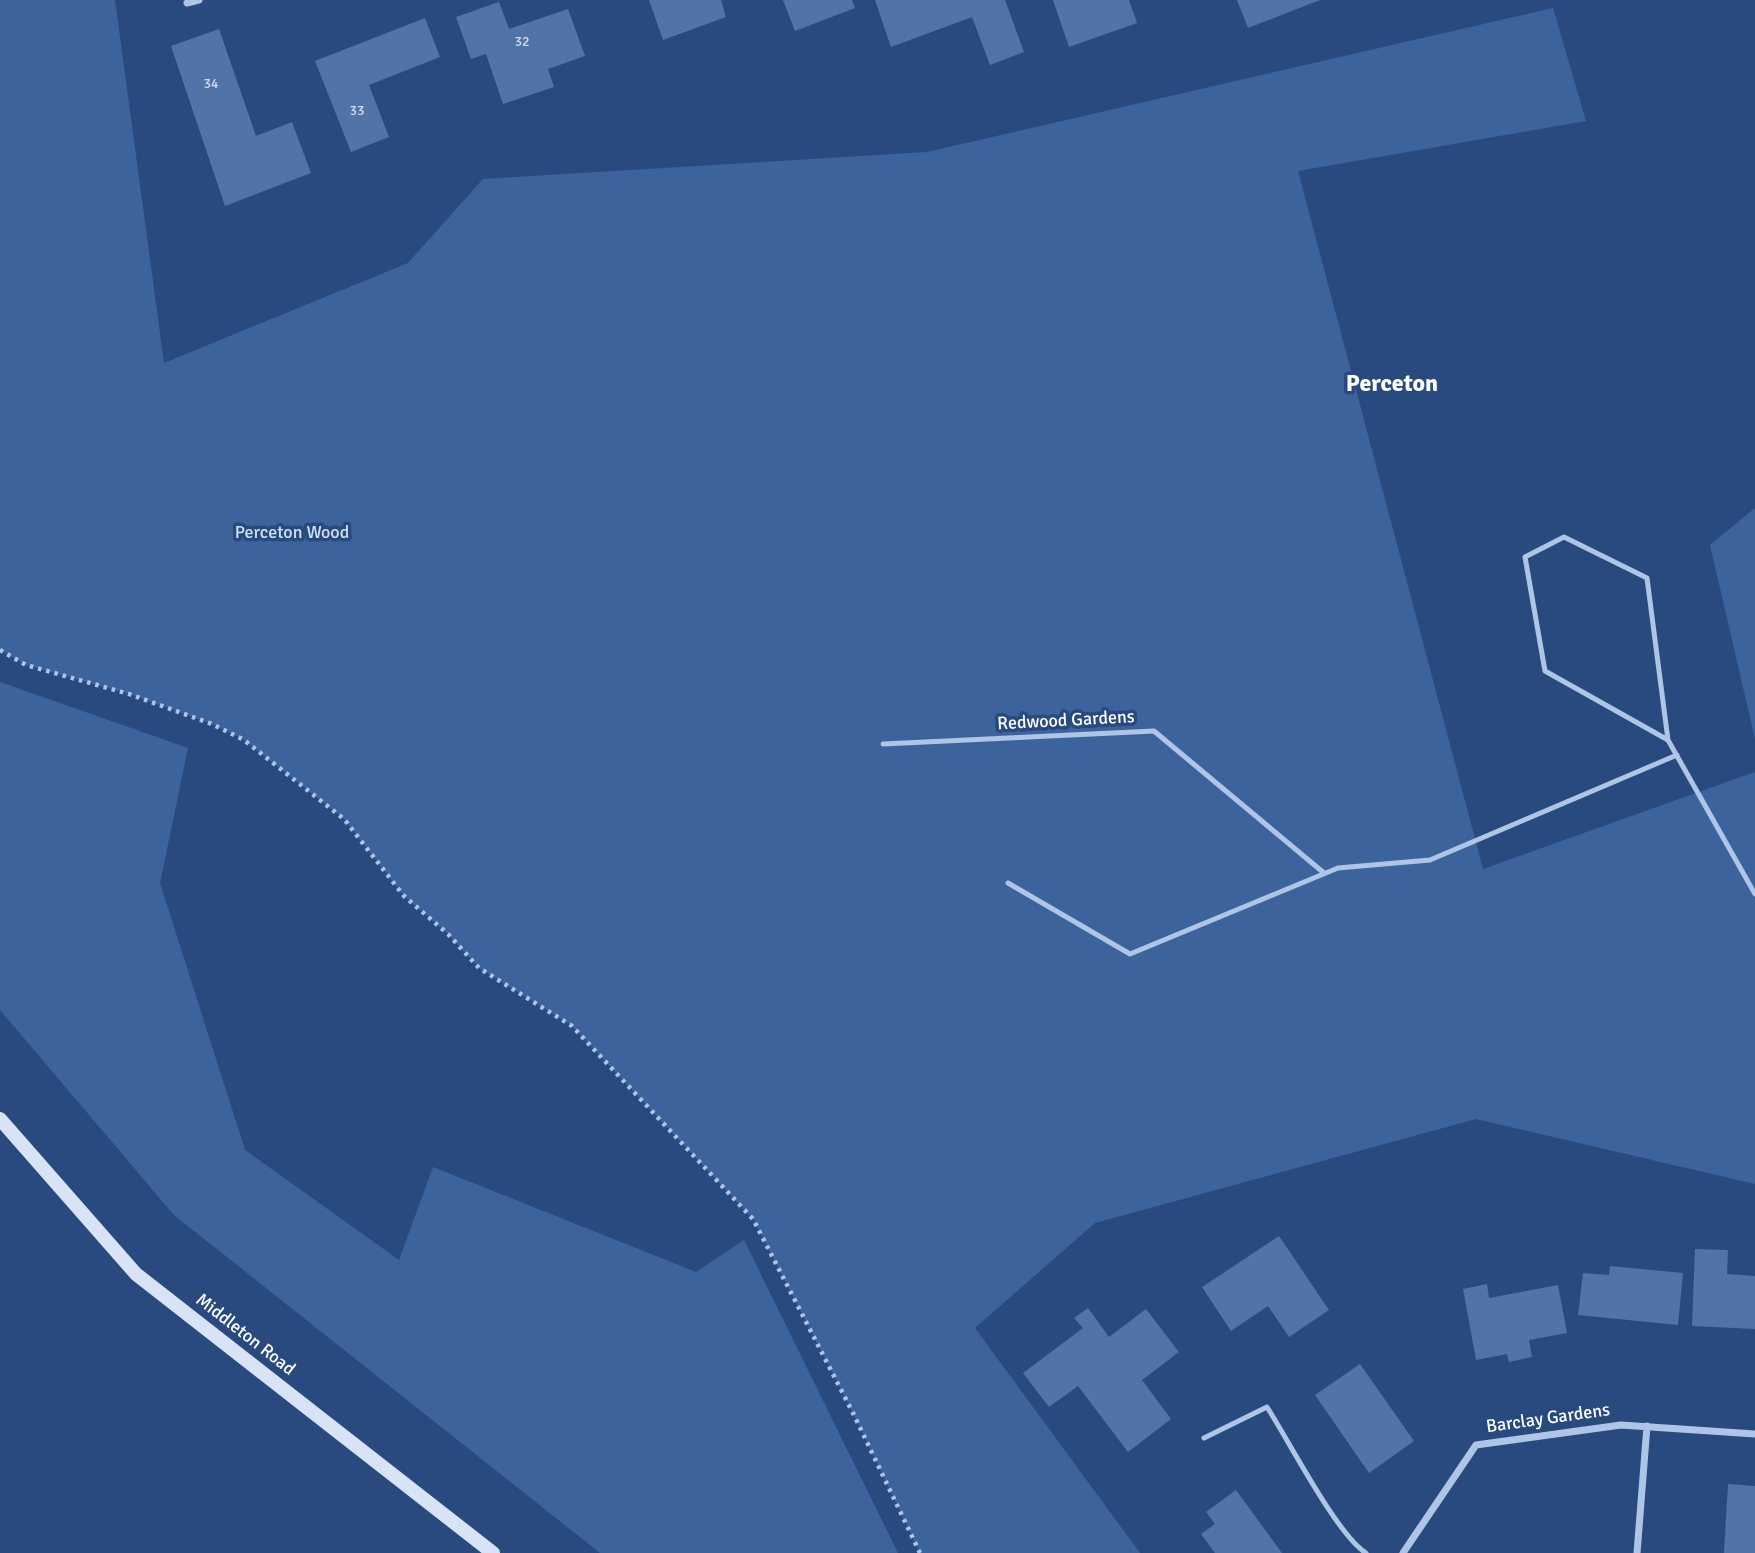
<!DOCTYPE html>
<style>
body{margin:0}
canvas{display:block;background:#284a7f}
</style>
<canvas width="1755" height="1553"></canvas>
<script>
const context = document.querySelector('canvas').getContext('2d');
context.lineJoin = 'round';
function fill(path, color) { context.fillStyle = color; context.fill(path, 'evenodd'); }
function stroke(path, color, width, dash) { context.strokeStyle = color; context.lineWidth = width; context.lineCap = dash ? 'butt' : 'round'; context.setLineDash(dash || []); context.stroke(path); }
function drawText(font, color, halo, rows, align = 'center') {
  context.font = font + ' Signika,sans-serif'; context.lineWidth = 7; context.setLineDash([]); context.textBaseline = 'middle'; context.strokeStyle = halo; context.fillStyle = color; for (const [text, x, y, turn = 0] of rows) {
    context.save(); context.translate(x, y); context.rotate((+turn || 0) * Math.PI / 180); context.textAlign = isNaN(turn) ? turn : align; if (halo) context.strokeText(text, 0, 0); context.fillText(text, 0, 0); context.restore();
  }
}
fill(new Path2D(`
 M0,0H115L164,363L408,263L483,179L927,152L1553,8L1586,121L1298,171L1483,869L1755,772V1184L1476,1119L1095,1223L975,1328L1140,1553H920L853,1413L753,1219L572,1026L479,968L448,934L404,896L344,819L244,740L212,724L129,694L26,665L0,650Z
 M1755,508V739L1710,545Z
 M0,682L188,748L160,883L245,1150L399,1260L433,1167L696,1272L744,1240L898,1553H600L174,1215L0,1010Z`), '#3d639d');
fill(new Path2D(`
 M649,0H721L726,17L663,40Z
 M783,0H852L855,8L795,31Z
 M875,0H1005L1024,52L990,65L972,17L891,47Z
 M1053,0H1129L1137,23L1069,47Z
 M1237,0H1320L1248,28Z
 M499,2L509,29L568,9L585,56L548,69L554,87L503,104L486,54L471,59L456,17Z
 M425,18L440,57L369,85L389,137L351,152L315,61Z
 M219,29L256,136L292,122L311,173L225,206L171,46Z
 M1279,1236L1329,1310L1289,1337L1268,1306L1231,1331L1202,1287Z
 M1695,1249L1728,1250L1727,1274L1755,1276V1329L1692,1326Z
 M1610,1266L1683,1273L1678,1325L1578,1315L1583,1273L1609,1275Z
 M1487,1284L1489,1298L1558,1285L1567,1333L1529,1340L1532,1357L1509,1362L1507,1354L1476,1360L1463,1289Z
 M1088,1308L1109,1337L1146,1309L1179,1352L1142,1380L1171,1419L1128,1452L1078,1386L1049,1407L1023,1373L1083,1328L1074,1318Z
 M1360,1364L1414,1441L1369,1473L1315,1395Z
 M1728,1484L1755,1486V1553H1724Z
 M1236,1490L1282,1553H1215L1201,1534L1215,1524L1206,1512Z`), '#5173a8');
stroke(new Path2D(`
 M0,650L26,665L129,694L212,724L244,740L344,819L404,896L448,934L479,968L572,1026L753,1219L853,1413L920,1553`), '#afc5e5', 4.5, [3.5, 5]);
stroke(new Path2D(`
 M1668,740L1545,671L1525,557L1564,537L1647,578L1668,740L1755,894
 M883,744L1154,731L1324,873
 M1008,883L1130,954L1338,868L1430,860L1677,755
 M1204,1438L1267,1407C1289,1441 1337,1535 1366,1553`), '#afc5e5', 5);
stroke(new Path2D(`
 M187,3L199,0
 M1403,1553L1476,1445L1621,1425L1755,1434
 M1637,1553L1647,1426`), '#afc5e5', 7);
stroke(new Path2D(`
 M0,1119L136,1274L493,1553`), '#d8e3f5', 14);
drawText('14px', '#d4dce9', null, [
 ["32",522,42],
 ["34",211,84],
 ["33",357,111]
]);
drawText('18px', '#d2e0f4', '#284a7f', [
 ["Perceton Wood",292,533]
]);
drawText('18px', '#fff', '#284a7f', [
 ["Redwood Gardens",1066,721,-3],
 ["Middleton Road",245,1335,38],
 ["Barclay Gardens",1548,1419,-8]
]);
drawText('bold 24px', '#fff', '#284a7f', [
 ["Perceton",1392,385]
]);
</script>
